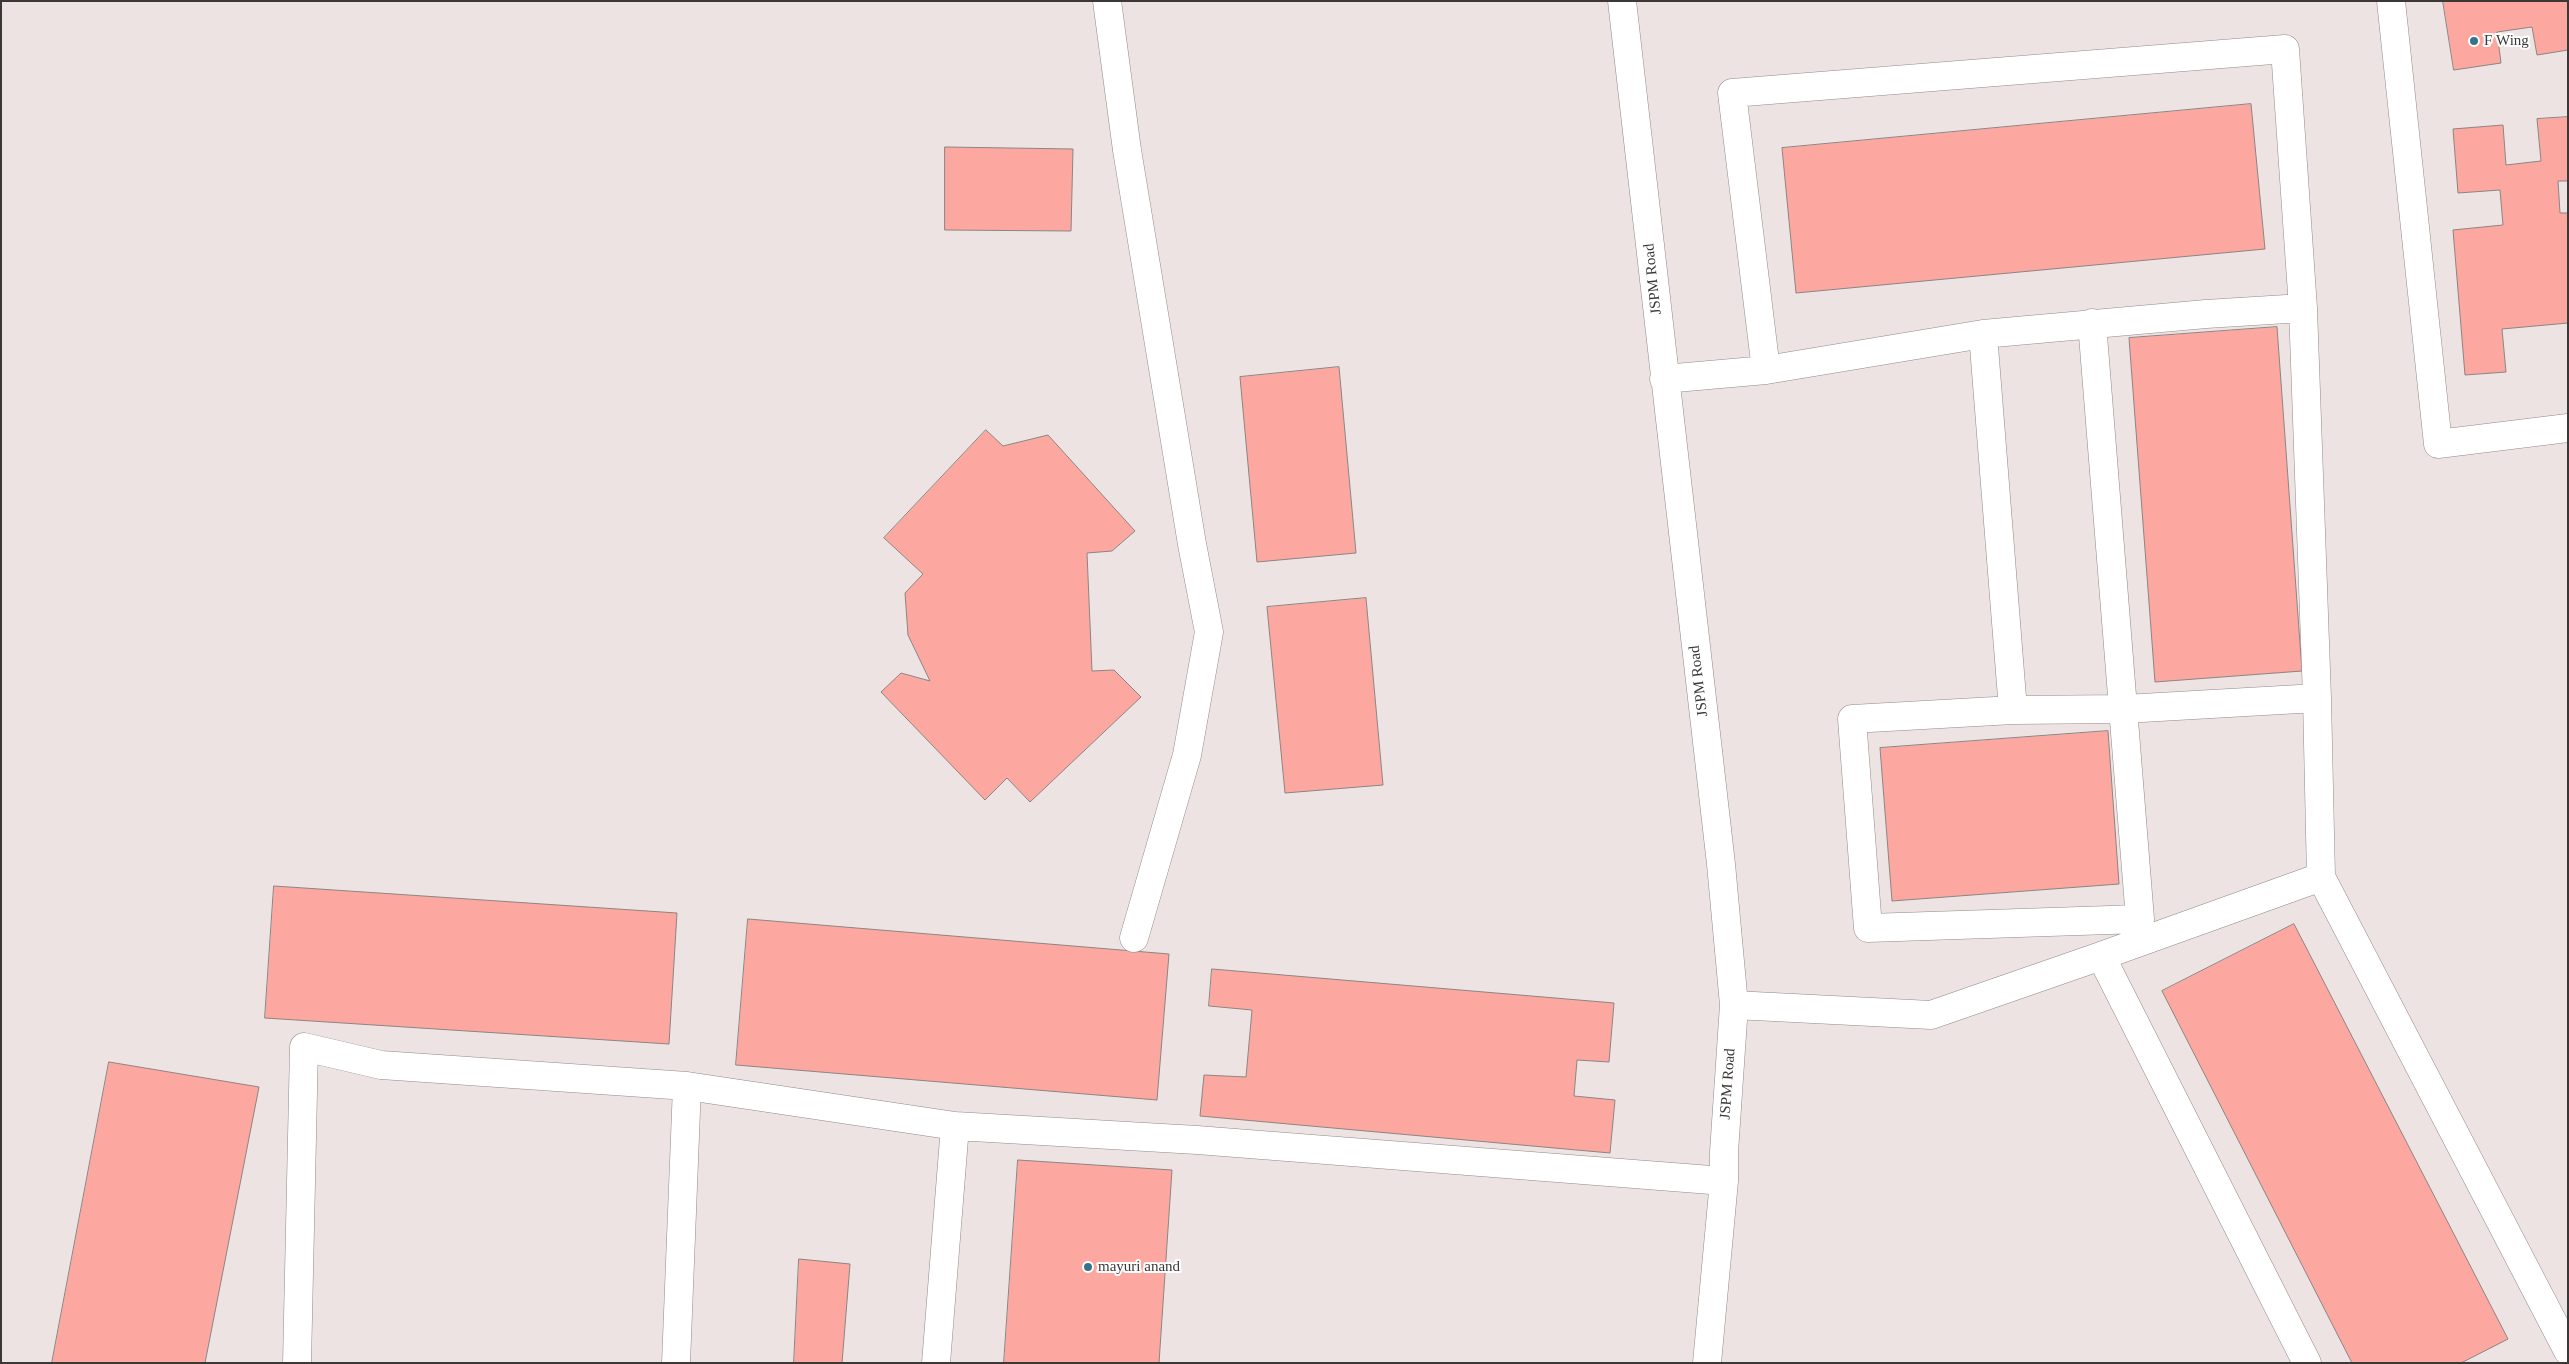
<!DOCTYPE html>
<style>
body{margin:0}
#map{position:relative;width:2569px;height:1364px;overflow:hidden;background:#ece3e2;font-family:"Times New Roman",serif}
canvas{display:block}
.frame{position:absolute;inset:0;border:2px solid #3c3838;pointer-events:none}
</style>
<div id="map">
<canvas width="2569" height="1364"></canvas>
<div class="frame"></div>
</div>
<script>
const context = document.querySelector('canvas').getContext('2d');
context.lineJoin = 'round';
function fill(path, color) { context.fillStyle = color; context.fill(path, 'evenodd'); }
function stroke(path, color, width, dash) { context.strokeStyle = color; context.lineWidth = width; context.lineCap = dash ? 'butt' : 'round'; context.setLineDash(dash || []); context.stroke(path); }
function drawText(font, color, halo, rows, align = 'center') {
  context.font = font + ' "Times New Roman",serif'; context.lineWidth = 4; context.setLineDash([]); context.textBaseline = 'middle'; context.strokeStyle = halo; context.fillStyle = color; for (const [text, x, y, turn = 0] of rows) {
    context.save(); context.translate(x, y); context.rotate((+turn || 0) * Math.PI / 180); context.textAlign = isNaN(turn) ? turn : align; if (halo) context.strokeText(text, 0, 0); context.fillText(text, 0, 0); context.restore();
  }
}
const building = new Path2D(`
 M2443,1H2568V50L2537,55L2532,27L2497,32L2501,63L2454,70Z
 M2251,104L2265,249L1796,293L1782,148Z
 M2568,117V181H2558L2560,213H2568V323L2502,329L2506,372L2465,375L2453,230L2503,225L2500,190L2458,193L2453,129L2503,125L2506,165L2541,161L2537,119Z
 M945,147L1073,149L1071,231L945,230Z
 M2277,327L2302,671L2155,682L2129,338Z
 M1339,367L1356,553L1257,562L1240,377Z
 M986,430L1003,446L1048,435L1135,531L1112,551L1087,553L1092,671L1114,670L1141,697L1030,802L1007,778L985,800L881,692L901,673L930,681L908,635L905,593L923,574L884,538Z
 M1366,598L1383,785L1285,793L1267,607Z
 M2108,731L2119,884L1892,901L1880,748Z
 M274,886L677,913L669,1044L265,1018Z
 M748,919L1169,954L1157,1100L736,1065Z
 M2294,924L2508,1339L2461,1363H2352L2162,991Z
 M1212,969L1614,1003L1609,1062L1577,1060L1574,1096L1615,1100L1610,1153L1200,1116L1204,1075L1246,1077L1252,1010L1209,1006Z
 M109,1062L259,1087L205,1363H52Z
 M1018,1160L1172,1170L1159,1363H1004Z
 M799,1259L850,1264L842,1363H794Z`);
fill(building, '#fca8a0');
stroke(building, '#8c8483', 1);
const minor = new Path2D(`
 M1107,1L1127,150L1192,544L1209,632L1187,755L1134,938
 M1622,1L1721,864L1734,1005L1724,1152V1181L1707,1363
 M2391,1L2438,444L2568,428
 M2303,308L2317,698L2321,877
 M1983,334L2013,710L2124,709L2317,698
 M1664,379L1766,370L1983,334L2206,314L2303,308L2285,49L1732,93L1766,370
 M2013,710L1852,719L1868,928L2140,919L2092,323
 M2101,956L2321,877L2568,1351
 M1734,1005L1931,1015L2101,956L2307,1363
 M297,1363L304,1047L381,1065L687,1086L955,1126L1197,1140L1724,1181
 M676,1363L687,1086
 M936,1363L955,1126`);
stroke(minor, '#928a89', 29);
stroke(minor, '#fff', 28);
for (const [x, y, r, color] of [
 [2474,41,5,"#36728a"],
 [1088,1267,5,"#36728a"]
]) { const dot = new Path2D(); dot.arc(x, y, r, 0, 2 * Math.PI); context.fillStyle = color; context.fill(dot); stroke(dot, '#fff', 2); }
drawText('15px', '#3c3838', '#fff', [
 ["F Wing",2484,41],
 ["mayuri anand",1098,1267]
], 'left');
drawText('15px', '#3c3838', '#fff', [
 ["JSPM Road",1653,279,-96],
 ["JSPM Road",1699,681,-97],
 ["JSPM Road",1728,1084,-86]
]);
</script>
